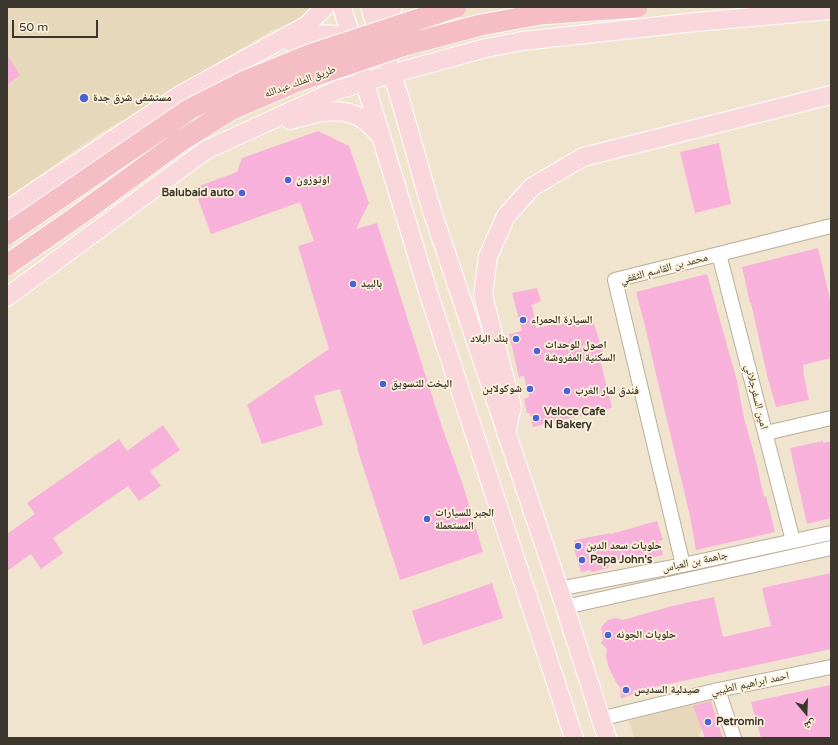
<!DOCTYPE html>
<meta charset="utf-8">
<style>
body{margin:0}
#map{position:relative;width:838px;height:745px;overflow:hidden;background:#f0e4ce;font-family:"Varela Round","Noto Naskh Arabic",sans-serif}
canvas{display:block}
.frame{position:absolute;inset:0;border:8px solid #3c372e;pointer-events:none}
.north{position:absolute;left:786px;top:693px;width:40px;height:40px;-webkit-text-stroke:3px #fdf2db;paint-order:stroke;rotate:161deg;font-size:11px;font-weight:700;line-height:16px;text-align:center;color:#3c372e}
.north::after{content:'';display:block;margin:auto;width:14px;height:18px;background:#3c372e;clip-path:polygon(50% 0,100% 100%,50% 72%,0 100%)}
.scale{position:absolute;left:12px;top:20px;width:86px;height:18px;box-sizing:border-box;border:2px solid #3c372e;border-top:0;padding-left:5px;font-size:12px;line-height:14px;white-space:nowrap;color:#3c372e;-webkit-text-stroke:3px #fdf2db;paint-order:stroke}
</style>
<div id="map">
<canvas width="838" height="745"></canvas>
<div class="frame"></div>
<div class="north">ش</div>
<div class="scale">50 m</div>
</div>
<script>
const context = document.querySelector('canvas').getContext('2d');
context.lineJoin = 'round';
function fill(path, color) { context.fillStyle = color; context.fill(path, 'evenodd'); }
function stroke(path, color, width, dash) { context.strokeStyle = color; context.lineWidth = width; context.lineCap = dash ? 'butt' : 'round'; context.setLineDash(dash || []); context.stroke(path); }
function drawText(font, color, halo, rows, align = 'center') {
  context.font = font + ' "Varela Round","Noto Naskh Arabic",sans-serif'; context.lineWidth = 3.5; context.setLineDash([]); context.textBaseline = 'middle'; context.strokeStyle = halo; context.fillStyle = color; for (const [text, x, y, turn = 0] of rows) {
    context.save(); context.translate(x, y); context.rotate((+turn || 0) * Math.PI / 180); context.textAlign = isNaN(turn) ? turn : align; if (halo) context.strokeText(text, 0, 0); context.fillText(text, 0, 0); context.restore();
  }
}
fill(new Path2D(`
 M7,7H310L306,15L269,32L194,77L149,106L98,134L7,198Z
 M714,697L698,738H634L629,721Z`), '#e7d8bb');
fill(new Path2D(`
 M7,55L20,75L7,85Z
 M318,131L349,146L369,203L356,229L377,223L442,427L463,485L483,552L400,580L357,448H358L340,389L314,396L323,425L262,444L247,405L329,349L298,246L314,241L300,202L211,234L194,188L237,172L242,158Z
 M719,143L731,204L695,213L680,152Z
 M818,248L831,303V358L803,365L804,370L803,371L809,400L776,407L768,379L751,303H750L742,267Z
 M707,274L737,381L744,418L755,457L764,497L766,496L775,532L696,550L690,516L655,370L646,330L636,292Z
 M537,288L541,301L532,305L536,328L556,324L557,325L592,317L605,359L600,360L612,408L533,427L530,413H527L524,399L529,397L524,376L519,377L509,334L522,331L512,293Z
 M163,425L180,450L150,471L161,486L139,501L128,486L53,538L63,553L41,569L31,554L7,571V534L35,514L27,503L119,439L127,451Z
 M823,441V443L831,441V518L807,524L790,448Z
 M657,521L663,540L659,541L663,555L637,561L633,557L617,561L618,562L610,564L608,568L592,572L590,570L581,572L573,545L575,540L611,533V534Z
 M831,573V649L645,689L621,699L620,687L617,684L609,668L606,657L607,649L601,643L603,640L601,627L608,620L615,618L623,620L672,606L714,597L723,637L771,626L762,588Z
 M492,583L503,618L423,645L412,611Z
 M830,685L831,692V738H761L751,702Z
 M711,701L723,738H705L693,706Z`), '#f8b1da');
const minor = new Path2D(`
 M719,254L793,541
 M766,433L831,418
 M683,565L615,280L831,226
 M558,589L683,565L831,533
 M565,607L831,548
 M718,690L734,738
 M600,719L718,690L831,667`);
const major = new Path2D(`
 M342,7L429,295L574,738
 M370,7L400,99L431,208L565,607L607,738
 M372,35L382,18L393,7
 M292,43C317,34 336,27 357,48
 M290,120C325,111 354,101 379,135
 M7,210L180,95L306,26L325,7
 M7,297L206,150L337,90L391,74L486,48L522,41L696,22L831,10
 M506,433L512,407L483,295L488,256L506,216L532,187L583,157L831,95`);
stroke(minor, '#baaf99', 16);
stroke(major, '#fff', 20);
stroke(minor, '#fff', 14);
stroke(major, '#f9d7dc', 18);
const highwayBridge = new Path2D(`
 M7,234L190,109L243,82L312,54L456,7
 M7,265L79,215L179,142L232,109L295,82L405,45L481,25L541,14L637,7`);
stroke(highwayBridge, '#fff', 23, []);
stroke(highwayBridge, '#f5bdc4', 21);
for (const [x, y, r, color] of [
 [84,98,5,"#4963d7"],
 [288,180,4,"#4963d7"],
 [242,193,4,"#4963d7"],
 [353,284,4,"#4963d7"],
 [523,320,4,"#4963d7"],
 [516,339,4,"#4963d7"],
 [537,351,4,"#4963d7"],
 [383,384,4,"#4963d7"],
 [530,389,4,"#4963d7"],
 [567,391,4,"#4963d7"],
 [536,418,4,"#4963d7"],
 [427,519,4,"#4963d7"],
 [578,546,4,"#4963d7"],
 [582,560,4,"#4963d7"],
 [608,635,4,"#4963d7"],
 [626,690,4,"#4963d7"],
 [708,722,4,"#4963d7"]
]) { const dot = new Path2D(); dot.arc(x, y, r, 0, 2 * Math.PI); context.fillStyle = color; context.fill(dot); stroke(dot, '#fdf2db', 1.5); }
drawText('11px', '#3c372e', '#fdf2db', [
 ["طريق الملك عبدالله",300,82,-20],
 ["محمد بن القاسم الثقفي",664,269,-15],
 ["امين السفرجلاني",756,397,76],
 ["جاهمة بن العباس",695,562,-12],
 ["احمد ابراهيم الطيبي",750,684,-12]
]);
drawText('bold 11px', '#3c372e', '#fdf2db', [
 ["مستشفى شرق جدة",93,98],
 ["اوتوزون",296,180],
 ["Balubaid auto",234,193,"right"],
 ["بالبيد",361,284],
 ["السيارة الحمراء",531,320],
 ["بنك البلاد",508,339,"right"],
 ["اصول للوحدات",545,345],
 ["السكنية المفروشة",545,358],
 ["اليخت للتسويق",391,384],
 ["شوكولاين",522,389,"right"],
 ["فندق لمار الغرب",575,391],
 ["Veloce Cafe",544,412],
 ["N Bakery",544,425],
 ["الجبر للسيارات",435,513],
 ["المستعملة",435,526],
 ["حلويات سعد الدين",586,546],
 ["Papa John's",590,560],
 ["حلويات الجونه",616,635],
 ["صيدلية السديس",634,690],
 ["Petromin",716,722]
], 'left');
</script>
